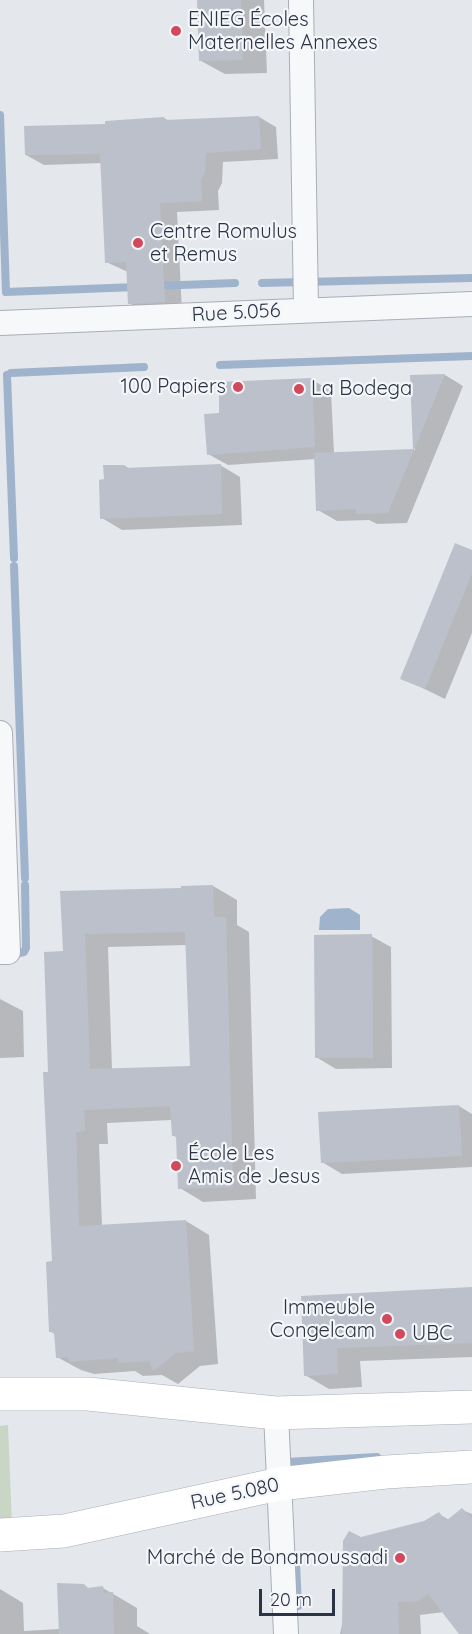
<!DOCTYPE html>
<meta charset="utf-8">
<style>
body{margin:0}
#map{position:relative;width:472px;height:1634px;overflow:hidden;background:#e4e7ec;font-family:Quicksand,sans-serif}
canvas{display:block}
.scale{position:absolute;left:259px;top:1589px;width:76px;height:27px;box-sizing:border-box;border:3px solid #2b3445;border-top:0;padding-left:8px;font-size:18px;line-height:21px;white-space:nowrap;color:#2b3445;-webkit-text-stroke:4px #f4f6f9;paint-order:stroke}
</style>
<div id="map">
<canvas width="472" height="1634"></canvas>
<div class="scale">20 m</div>
</div>
<script>
const context = document.querySelector('canvas').getContext('2d');
context.lineJoin = 'round';
function fill(path, color) { context.fillStyle = color; context.fill(path, 'evenodd'); }
function stroke(path, color, width, dash) { context.strokeStyle = color; context.lineWidth = width; context.lineCap = dash ? 'butt' : 'round'; context.setLineDash(dash || []); context.stroke(path); }
function drawText(font, color, halo, rows, align = 'center') {
  context.font = font + ' Quicksand,sans-serif'; context.lineWidth = 4.5; context.setLineDash([]); context.textBaseline = 'middle'; context.strokeStyle = halo; context.fillStyle = color; for (const [text, x, y, turn = 0] of rows) {
    context.save(); context.translate(x, y); context.rotate((+turn || 0) * Math.PI / 180); context.textAlign = isNaN(turn) ? turn : align; if (halo) context.strokeText(text, 0, 0); context.fillText(text, 0, 0); context.restore();
  }
}
fill(new Path2D(`
 M8,1425L12,1526L0,1527V1426Z`), '#c9d6c5');
fill(new Path2D(`
 M349,908L360,915V930H319L320,917L328,909Z`), '#9fb4cc');
fill(new Path2D(`
 M199,0H264L267,73L225,74L201,61Z
 M259,117L276,127L278,159L223,162L222,183L218,191L219,210L177,212L182,311L147,313L129,303L128,272L106,262L102,163L44,165L26,155L106,126L164,118L169,121Z
 M445,375L463,386L407,523L377,524L369,520L337,521L318,510L316,459L228,465L208,454L221,415L311,379L331,391L334,453L415,450L412,376Z
 M220,465L240,477L242,525L122,530L102,518L105,481L125,466L130,469Z
 M472,551V633L445,699L402,678Z
 M213,886L237,900V925L249,932L256,1199L203,1202L180,1188L177,1138L173,1135L172,1120L107,1123L108,1144H99L102,1226L186,1221L209,1235L218,1364L200,1366L178,1384L162,1375L143,1376L135,1371L94,1374L81,1370L57,1357L56,1335L50,1331L53,1263L50,1073L64,953L62,892L183,890ZM187,945L191,1067L112,1070L108,947Z
 M371,936L391,947L392,1068L336,1069L316,1057Z
 M0,999L23,1011L24,1057L0,1058Z
 M459,1106L472,1114V1167L342,1174L322,1162Z
 M472,1289V1357L360,1361L362,1387L329,1389L305,1375L303,1297Z
 M462,1510L472,1514V1634H461L444,1612L420,1615L421,1634H340L360,1539L425,1522L439,1514L449,1520Z
 M103,1588L137,1608V1626L150,1634H0V1589L23,1603L24,1631L60,1629L89,1589Z`), '#0003');
stroke(new Path2D(`
 M0,115L6,292L137,287
 M262,283L472,278
 M155,286L235,283
 M220,365L472,356
 M11,373L144,367
 M7,375L14,558
 M14,566L25,878
 M10,955L24,952L26,948L25,885
 M286,1462L377,1457
 M296,1563L298,1606`), '#9fb4cc', 8);
fill(new Path2D(`
 M197,0H241L243,60L199,61Z
 M259,116L261,149L206,153L205,173L201,180L202,201L160,203L165,302L128,304L126,262L105,263L100,154L25,155L24,126L105,124V121L164,117L165,120Z
 M445,374L388,513L356,514V509L316,511L314,453L413,449L410,375Z
 M312,378L315,447L207,455L204,414L219,413V382Z
 M221,464L222,514L100,519L99,480L104,479L103,465H125V468Z
 M455,543L472,550V573L425,689L400,679Z
 M213,885L214,917H226L233,1187L178,1189L176,1136H172L170,1106L84,1110L85,1131L76,1132L79,1226L186,1220L194,1351L176,1353L153,1371L149,1361L118,1363V1358L69,1362L68,1357L56,1358L54,1332H49L46,1262L52,1261L43,1072H48L44,952L63,951L60,891L181,888V886ZM185,932L190,1066L90,1069L85,934Z
 M372,934L373,1058H315L314,935Z
 M459,1105L462,1156L321,1163L318,1112Z
 M472,1287V1343L337,1348L338,1374L304,1376L301,1296Z
 M462,1508L472,1518V1634H459L428,1594L418,1601L398,1602L399,1634H342L343,1541L349,1531L361,1537L424,1521L439,1512L446,1521Z
 M57,1583L84,1584L88,1588L103,1586L104,1593L113,1592L114,1634H59Z`), '#bbc0ca');
const minor = new Path2D(`
 M301,0L306,309
 M0,323L472,304
 M0,733L8,952H0
 M276,1413L286,1634`);
const secondary = new Path2D(`
 M0,1394H88L276,1413L472,1407
 M0,1535L64,1531L279,1484L386,1472L472,1467`);
stroke(minor, '#a9aeb7', 26);
stroke(secondary, '#a9aeb7', 34);
stroke(minor, '#f7f8fa', 24);
stroke(secondary, '#fff', 33);
for (const [x, y, r, color] of [
 [176,31,6,"#d1495b"],
 [138,243,6,"#d1495b"],
 [238,387,6,"#d1495b"],
 [299,389,6,"#d1495b"],
 [176,1166,6,"#d1495b"],
 [387,1319,6,"#d1495b"],
 [400,1334,6,"#d1495b"],
 [400,1558,6,"#d1495b"]
]) { const dot = new Path2D(); dot.arc(x, y, r, 0, 2 * Math.PI); context.fillStyle = color; context.fill(dot); stroke(dot, '#f4f6f9', 2); }
drawText('20px', '#2b3445', '#f4f6f9', [
 ["ENIEG Écoles",188,20],
 ["Maternelles Annexes",188,43],
 ["Centre Romulus",150,232],
 ["et Remus",150,255],
 ["100 Papiers",226,387,"right"],
 ["La Bodega",311,389],
 ["École Les",188,1154],
 ["Amis de Jesus",188,1177],
 ["Immeuble",375,1308,"right"],
 ["Congelcam",375,1331,"right"],
 ["UBC",412,1334],
 ["Marché de Bonamoussadi",388,1558,"right"]
], 'left');
drawText('20px', '#2b3445', '#f4f6f9', [
 ["Rue 5.056",236,313,-3],
 ["Rue 5.080",235,1494,-12]
]);
</script>
